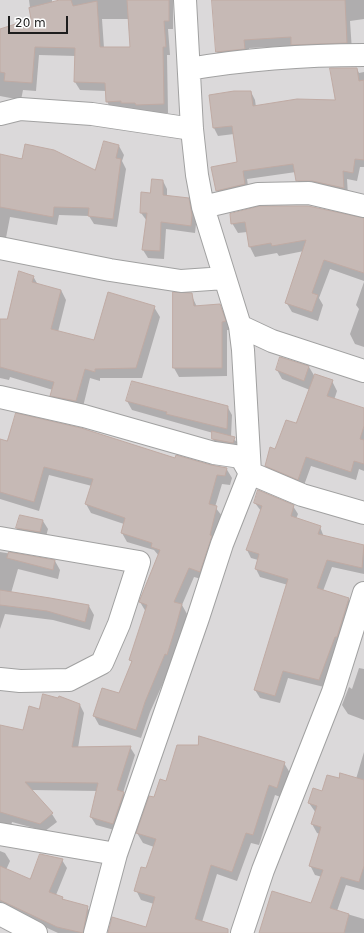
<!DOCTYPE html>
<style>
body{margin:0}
#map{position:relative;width:364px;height:933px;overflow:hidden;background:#eee8e2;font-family:"DejaVu Sans",sans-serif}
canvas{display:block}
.scale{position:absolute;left:8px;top:16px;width:60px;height:18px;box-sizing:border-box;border:2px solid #1d1d1d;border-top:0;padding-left:5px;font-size:12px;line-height:14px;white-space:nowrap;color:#1d1d1d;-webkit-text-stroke:3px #fff;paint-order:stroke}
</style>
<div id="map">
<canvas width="364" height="933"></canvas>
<div class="scale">20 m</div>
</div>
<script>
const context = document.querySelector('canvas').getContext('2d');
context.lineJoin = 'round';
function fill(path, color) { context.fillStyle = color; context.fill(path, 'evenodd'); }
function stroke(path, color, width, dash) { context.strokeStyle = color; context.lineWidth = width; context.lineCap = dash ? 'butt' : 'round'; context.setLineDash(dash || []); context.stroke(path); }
fill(new Path2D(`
 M0,0H364V933H0Z`), '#dbd9da');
fill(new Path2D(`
 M29,0H52V3L64,0H173V29H168L170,55H167L168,113H141L111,110L107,101L106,91L80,90L75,82L76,56L39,55L36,91L23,90L21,100L0,96V30L32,23ZM102,19H129L131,48H104Z
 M213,0H364V19L350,21L352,51L293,46L249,48V57L222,61L217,52Z
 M357,69L359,73L364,72V167H360L357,181L347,179L348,196L302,189L297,180L296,172L247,179L249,192L222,198L217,190L238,163L234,134L218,136L214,128L210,96L251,92L255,100L256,107L336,101Z
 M119,146L124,155L122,161L126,169L117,227L94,224L89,216L59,215L57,225L10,217L5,243L0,242V155L96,171Z
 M163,181L167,189V196L188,199L193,207L196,224L195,233L166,229L164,259L148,258L143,250L147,221L141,213L151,194Z
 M231,214L364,218V281L330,269L319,298L323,305L318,321L292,312L286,302L304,251L279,256L277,253L255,257L250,247L247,232L238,233L232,223Z
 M33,276L38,285L61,290L66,300L58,332L95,341L154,307L160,317L142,378H100V381L90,378L82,411L57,405L51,395L53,390L10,377L9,380L0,378V320L6,321Z
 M364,282V347L355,344L350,334L359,309L356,305Z
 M191,294L197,307L219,305L224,313L230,330H227V376L179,377L174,368Z
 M281,358L309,367L315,377L332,381L337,391L334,400L364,409V471L359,469L356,480L311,466L303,488L271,475L266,466L297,424L310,390L282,379L277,370Z
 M127,401L227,406L232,415L231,437L237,442L235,447L215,444L213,439V433L132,410Z
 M0,440L175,460L226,468L232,478L230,485L222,484L215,507L222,516L205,580L194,577L182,605L187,614L181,636L172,663L150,712L141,738L99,725L94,716L119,695L132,662L130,660L146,612L140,602L159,556L154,550L127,542L122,533L124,524L91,513L86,504L92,486L49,475L39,511L0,499Z
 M255,503L293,506L298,514L296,519L320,527L324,537L364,546V574L332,567L323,591L348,599L352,607L324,687L288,678L280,703L260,698L255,690L288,585L260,577L256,569L258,560L251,558L247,550L261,511Z
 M43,521L48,529L45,540L22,536L17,528Z
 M0,552L55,561L60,570L58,579L18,569L11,593L89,606L94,615L90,630L53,620L5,614L0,629Z
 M359,668L364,669V720L348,714L342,705L349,687L352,689Z
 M80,705L84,713L78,748L130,747L135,755L123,793L128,802L118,831L96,825L91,817L98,791L31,790L52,814L57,822L45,831L12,822L10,830L0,827V726L24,731L40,710Z
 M364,752V890L346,885L337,911L364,919V933H260L312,904L322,877L315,875L310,865L320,834L317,833L312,824L316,813L309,803L339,780L356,779Z
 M284,763L290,773L283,798L275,795L259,845L251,843L237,881L217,874L202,922L222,933H109L146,929L154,904L141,900L136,890L147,869L154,847L143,843L137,833L155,798L167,782Z
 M0,851L5,853L10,861L6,870L30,881L62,860L67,868L56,895L62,898L64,900L87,907L92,915L89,933H58L0,906Z`), '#0003');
const building = new Path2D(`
 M60,0H71L73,6L97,1L100,47H130L127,0H169V21H164L166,47H163L164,104L136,105L135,103H121V101L106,102L105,83L74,82L75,48L35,47L32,83L4,81L5,73L0,72V29L31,19L29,8Z
 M212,0H345L347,43L291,45V37L244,40L245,49L216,52Z
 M330,68H357L359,81L364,80V160L355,159L353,173L343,171L344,188L312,181H296L293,164L243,171L245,184L216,191L211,167L237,162L232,126L213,128L209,95L234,91H251L253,106L297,99L335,100Z
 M104,141L119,145L116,158L121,159L113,219L88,216L89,208L54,207L53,217L0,207V154L22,159L25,144L54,150L95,170Z
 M152,179L163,180V195L189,198L192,215L191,226L161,222L160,251L142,250L147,213H140L141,192L150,193Z
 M260,206H308L364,218V273L324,260L312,293L318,295L312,312L285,303L306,240L272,246L271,243L249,247L245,222L231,224L230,214Z
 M19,271L34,276L32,282L61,290L51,329L94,340L108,292L155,306L136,368L95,369V372L85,369L76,401L50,396L54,382L0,367V319H7Z
 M173,292L192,293L194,306L220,304L226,321L222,322V368H173Z
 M280,357L309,366L304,381L276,370Z
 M315,374L333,380L327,396L364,408V426L360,439L364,440V464L354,461L351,472L306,457L298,480L265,466L270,447L275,449L286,420L296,423Z
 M132,381L228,406L227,429L166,414L167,412L126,401Z
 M16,413L81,428L175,458L176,455L211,465L227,468L225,476L217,475L209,504L217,506L210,535L212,536L200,572L189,568L174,602L182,604L176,626L167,655L165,654L145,702L136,730L93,716L102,688L119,693L132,661L129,660L147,605L139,602L160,550L151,547L152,543L121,533L125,518L85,504L93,479L44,467L34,502L0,492V439L7,441Z
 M212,431L235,437L233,443L212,439Z
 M258,490L294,505L291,516L321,526L318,534L364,545L362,568L327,560L317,588L349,598L337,637H335L319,680L283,671L275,696L254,690L288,579L255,569L259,554L246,550L262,506L254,503Z
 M20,515L43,520L40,532L16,528Z
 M9,552L55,560L53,570L7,558Z
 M0,590L50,598L89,605L85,622L47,611L0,605Z
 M43,694L58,698L59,696L80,704L72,747L131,746L117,790L124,792L113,824L90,817L98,783L25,782L53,813L40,824L0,812V725L23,730L29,706L39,709Z
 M199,736L285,762L277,788L269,785L253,835L246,833L232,872L211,865L195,919L228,929V933H108L112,917L146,927L155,897L134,891L141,867L146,868L156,839L136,833L149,796L154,797L160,779L166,781L177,745H198Z
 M340,773L364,780V866L359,882L341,877L330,908L349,914L344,933H259L272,891L311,903L323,870L309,866L321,827L311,824L317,806L308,803L313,788L322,791L327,775L339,778Z
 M40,854L63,859L49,892L63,897L62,899L88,906L83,933L57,927L0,900V866L30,879Z`);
fill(building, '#c6b9b5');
stroke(building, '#c0aba4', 1);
const minor = new Path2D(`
 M189,69C247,59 305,55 364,55
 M0,114L20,109L92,114L192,129
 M203,207L258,194L309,193L364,206
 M0,248L110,270L181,281L225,278
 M240,326L272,341L364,371
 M0,397L84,416L214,453L241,457L250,473L302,495L364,513
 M0,538L139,562L119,624L102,663L69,680L20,681L0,679
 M0,834L116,854L95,933
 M116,854L198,618L222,544L250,473L243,350L240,326L203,207L197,175L192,129L185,0
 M0,914L36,933
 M242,933L263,870L333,692L364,593`);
stroke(minor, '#a1a1a1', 24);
stroke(minor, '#fff', 22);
</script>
